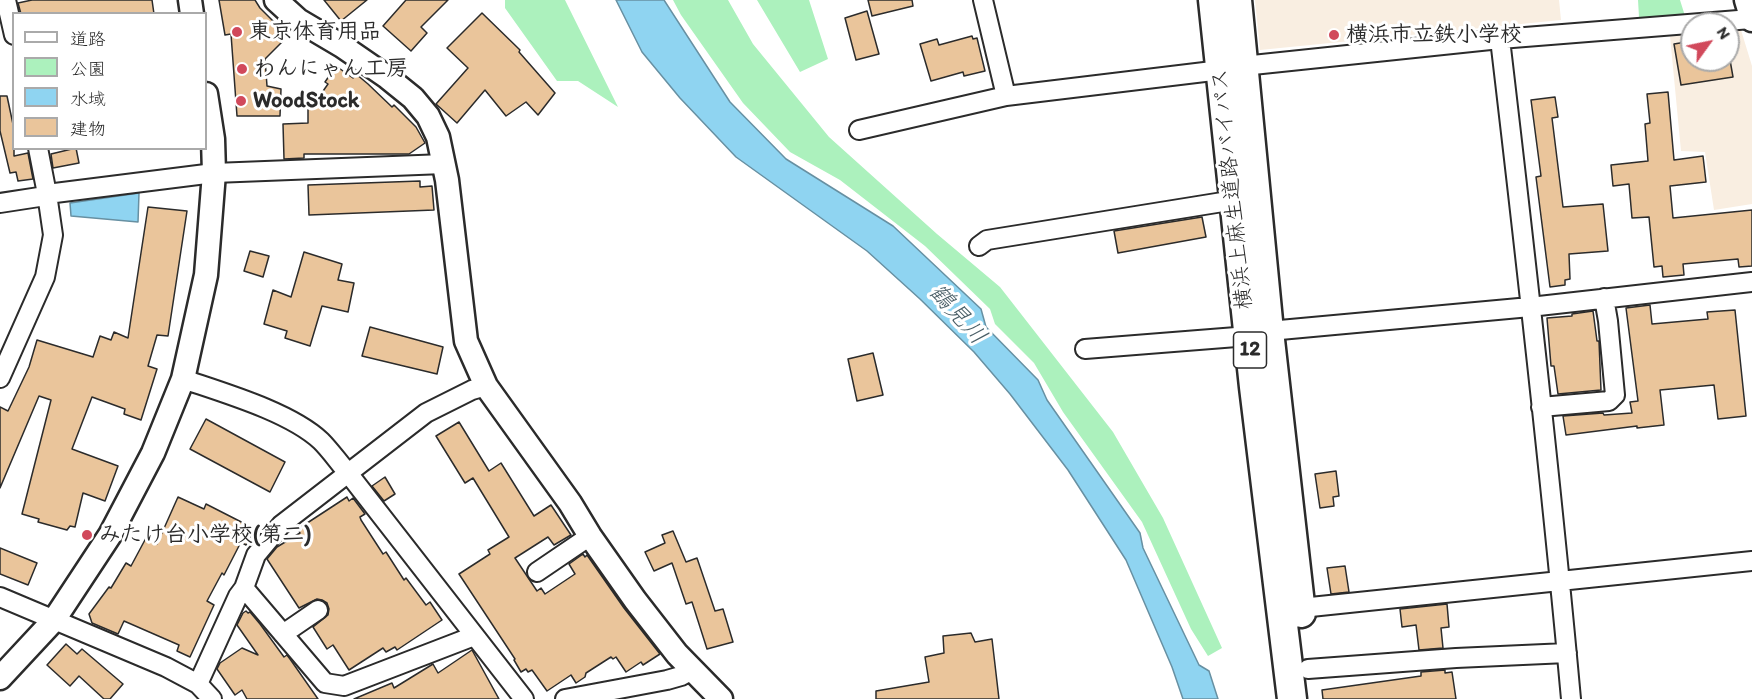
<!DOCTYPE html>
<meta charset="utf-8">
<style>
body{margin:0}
#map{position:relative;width:1752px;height:699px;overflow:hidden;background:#fff;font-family:Itim,"Klee One",sans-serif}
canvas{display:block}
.legend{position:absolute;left:12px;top:12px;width:195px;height:138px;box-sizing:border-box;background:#fff;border:2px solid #aaa;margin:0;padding:8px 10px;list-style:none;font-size:18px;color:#2b2b2b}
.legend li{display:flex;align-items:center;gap:12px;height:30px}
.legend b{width:30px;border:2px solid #aaa}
.north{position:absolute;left:1680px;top:12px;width:60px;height:60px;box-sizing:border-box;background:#fff;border:2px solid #aaa;border-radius:50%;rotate:57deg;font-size:16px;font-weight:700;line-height:24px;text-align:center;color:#2b2b2b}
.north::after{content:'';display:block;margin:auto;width:21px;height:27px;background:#d1495b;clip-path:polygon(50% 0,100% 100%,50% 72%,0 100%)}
</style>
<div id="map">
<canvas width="1752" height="699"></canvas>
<ul class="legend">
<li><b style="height:8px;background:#fff"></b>道路</li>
<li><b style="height:16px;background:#acf1bd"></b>公園</li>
<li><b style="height:16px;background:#8fd4f1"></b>水域</li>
<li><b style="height:16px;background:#eac59b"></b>建物</li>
</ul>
<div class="north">N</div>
</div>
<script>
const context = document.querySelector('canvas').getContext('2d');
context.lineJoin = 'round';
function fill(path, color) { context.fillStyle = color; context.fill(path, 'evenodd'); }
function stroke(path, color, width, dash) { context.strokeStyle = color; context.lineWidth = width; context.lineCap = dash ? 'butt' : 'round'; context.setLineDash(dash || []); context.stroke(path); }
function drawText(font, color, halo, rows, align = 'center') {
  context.font = font + ' Itim,"Klee One",sans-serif'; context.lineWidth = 6; context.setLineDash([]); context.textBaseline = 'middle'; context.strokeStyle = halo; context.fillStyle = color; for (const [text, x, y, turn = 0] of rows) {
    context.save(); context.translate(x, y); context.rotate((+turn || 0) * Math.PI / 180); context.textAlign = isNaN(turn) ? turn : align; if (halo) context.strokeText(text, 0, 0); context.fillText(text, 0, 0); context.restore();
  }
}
fill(new Path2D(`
 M1255,0H1559L1561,20L1260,50Z
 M1741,30L1752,66V204L1714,210L1705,152L1681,151L1670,36L1692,34V60H1728V31Z`), '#f9eee1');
fill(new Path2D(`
 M505,0H565L618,107L578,81H557L505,8Z
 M673,0H728L753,44L829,137L937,234L1000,287L1113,432L1163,518L1222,648L1208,656L1191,629L1142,522L1063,412L1034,363L995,324L990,309L925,246L840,180L790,152L743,103L681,15Z
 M757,0H809L828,59L800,72Z
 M1638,0H1680L1685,16L1639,17Z`), '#acf1bd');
const water = new Path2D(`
 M616,0H664L730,102L786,159L893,226L981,309L986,327L1038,380L1047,400L1140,533L1143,548L1199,665L1209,671L1218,699H1183L1172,667L1126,560L1068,470L1010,394L974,352L920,299L867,251L736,157L680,98L642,52Z
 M139,193L138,222L71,216L70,203Z`);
fill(water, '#8fd4f1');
stroke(water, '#6790a2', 1.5);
const building = new Path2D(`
 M32,0H152L154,14H21L18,3Z
 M219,0H255L260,8L283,31L282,42L265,59L267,86L281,89L280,116H237L231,34L225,35Z
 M324,0H367L341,21Z
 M406,0H448L421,27L427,33L411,51L383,26Z
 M868,0H912L913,6L872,16Z
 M867,11L879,54L856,60L845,18Z
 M482,13L520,50L519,52L555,93L538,115L526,102L506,116L485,90L457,123L436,104L468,68L447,48Z
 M972,36L973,39L977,38L985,71L964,76L963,72L931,81L920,44L937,39L939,45Z
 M1692,41V60H1730L1733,77L1681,85L1674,44Z
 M336,66L353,78L356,74L368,84L392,107L394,105L416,127L425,143L409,154H304V158L284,159L283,124L308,123V104H314L328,84L325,82Z
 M1668,92L1674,160L1703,156L1706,182L1670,186L1673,218L1752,210V266L1739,267L1738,259L1683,264L1684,275L1663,277L1662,266L1654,267L1649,217L1632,218L1629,184L1613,186L1611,165L1648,161L1645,124L1650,123L1647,94Z
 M0,96H7L14,129V156L28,153L33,179L18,181L16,172L10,173L0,131Z
 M1555,97L1558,117L1552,118L1563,207L1603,204L1608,251L1569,254L1570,279L1565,280V285L1550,287L1536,177L1541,176L1531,100Z
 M76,148L79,163L53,168L51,154Z
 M420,181V187L432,186L434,210L309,215L308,185Z
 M148,207L187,211L168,336L157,335L148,366L157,369L141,420L124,414L125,409L92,397L72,449L118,466L105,501L83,493L75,527L70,526L67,530L38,522L39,519L22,514L51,400L39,396L0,488V407L8,411L29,367L37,340L93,357L100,336L111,340L114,332L128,338Z
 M1202,217L1206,237L1118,253L1114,231Z
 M250,251L269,256L263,277L244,271Z
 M304,252L342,264L338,280L354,283L348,312L322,306L310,346L285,338L287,331L264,324L273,290L291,297Z
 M1650,305L1652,324L1708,319L1707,312L1735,310L1746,416L1718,419L1714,385L1660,390L1664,425L1637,428V426L1566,435L1563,416L1603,413L1604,415L1632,413L1630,402L1638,401L1626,308Z
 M1593,311L1597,341H1599L1601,390L1558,394L1554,366H1551L1547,318L1572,316V314Z
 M370,327L443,347L437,374L362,356Z
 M873,353L883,395L857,401L848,359Z
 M206,419L285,462L270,492L190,449Z
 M459,422L489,471L501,463L534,516L551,505L571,535L554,545L548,537L515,558L537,591L541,588L545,594L575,574L569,564L583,554L585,557L587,555L624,608L660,654L643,665L641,662L626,672L616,657L613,659L611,657L586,673L585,677L576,683L571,675L547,691L532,670L528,672L526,669L521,672L514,660L515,659L459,574L490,554L488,550L509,537L473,478L465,483L436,436Z
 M1336,471L1339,496L1333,497L1334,506L1320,508L1315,474Z
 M385,477L395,494L384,501L372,486Z
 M178,497L204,509L206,504L255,529L246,545L241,542L224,575L222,573L207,601L214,605L190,657L177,651L179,645L124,621L118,634L92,623L89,614L109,587L111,588L126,563L131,566L146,538L157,544Z
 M347,497L349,501L353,498L365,514L360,517L361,520L383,554L386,552L404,580L406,578L426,605L430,602L442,620L397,650L395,647L386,652L383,648L349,670L333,645L327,649L313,627L328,615L329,609L327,603L322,600L317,599L299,608L267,559L277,547L300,533L298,529Z
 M673,531L686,562L697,558L715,611L723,609L733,642L707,649L692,602L686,604L672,563L654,571L645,552L665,543L662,535Z
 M0,548L37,563L28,585L0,574Z
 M1345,566L1349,592L1331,594L1327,568Z
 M1447,604L1449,627L1441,628L1443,648L1419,650L1416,625L1402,627L1400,609Z
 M246,611L248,613L250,612L260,624L284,657L287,655L290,659L318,699H247L242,690L235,695L217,669L220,663L242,648L258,655L237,625L243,613Z
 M971,633L975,642L992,639L999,699H876V691L929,682L925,657L944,653L943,636Z
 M66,644L77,654L82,649L123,684L110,699H104L79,676L70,686L47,665Z
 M472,650L499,699H354L392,683L394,688L433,664L438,673Z
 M1445,670V673L1452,672L1456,699H1323L1322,690L1421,676V672Z`);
fill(building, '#eac59b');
stroke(building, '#2b2b2b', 1.5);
const minor = new Path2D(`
 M6,0L14,35
 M983,0L1006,96
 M1500,39C1526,259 1551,479 1571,699
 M1243,66L1500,39L1751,19
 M859,130L1006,96L1221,70
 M0,203L39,197L47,194L214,173L444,164
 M979,246L987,240L1235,200
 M1269,331L1530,307L1752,282
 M1085,349L1249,336
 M0,378L45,277L53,235L47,194L38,148
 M183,379C224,393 290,412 321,441C331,451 339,463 348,473L524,699
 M1541,407L1609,401L1615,395L1608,321L1604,298
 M537,572L590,536
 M244,588L325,683L344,686L474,636
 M0,597L166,667L198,684L212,699
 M1301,608L1752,561
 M283,634L318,610
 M1308,669L1456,658L1567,653
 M198,684L238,596L244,588L256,555L281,525L426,413L472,390L486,386
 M565,699L667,680L681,676L692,670`);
const tertiary = new Path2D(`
 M190,0L192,14
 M276,0L298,20L342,46L387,77L413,98L428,116L438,137L447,180L466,341L486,386L570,503L590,536L635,600L677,654L721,699
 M1746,0L1752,20
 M0,678L54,620L110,535L153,453L183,379L206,275L214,173L213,139L206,94`);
const primary = new Path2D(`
 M1213,0L1254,387L1292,699
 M1237,0L1269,331L1301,613`);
stroke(minor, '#2b2b2b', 22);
stroke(tertiary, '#2b2b2b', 27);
stroke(primary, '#2b2b2b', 33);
stroke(minor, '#fff', 18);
stroke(tertiary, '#fff', 22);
stroke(primary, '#fff', 28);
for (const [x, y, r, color] of [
 [237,32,6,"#d1495b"],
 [1334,35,6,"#d1495b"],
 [242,69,6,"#d1495b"],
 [241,101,6,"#d1495b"],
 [87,535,6,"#d1495b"]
]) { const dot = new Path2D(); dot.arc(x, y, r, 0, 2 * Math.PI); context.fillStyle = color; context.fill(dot); stroke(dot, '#fff', 2); }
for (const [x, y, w] of [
 [1250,350,33]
]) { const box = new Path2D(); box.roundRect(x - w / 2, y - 18, w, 36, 4.5); context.fillStyle = '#fff'; context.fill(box); stroke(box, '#2b2b2b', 1.5); }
drawText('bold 21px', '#2b2b2b', null, [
 ["12",1250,350]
]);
drawText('bold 22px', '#2b2b2b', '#fff', [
 ["東京体育用品",249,32],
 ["横浜市立鉄小学校",1346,35],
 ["わんにゃん工房",254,69],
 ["WoodStock",253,101],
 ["みたけ台小学校(第二)",99,535]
], 'left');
drawText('22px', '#2b2b2b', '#fff', [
 ["横浜上麻生道路バイパス",1233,189,-96]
]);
drawText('italic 24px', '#495e66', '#fff', [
 ["鶴見川",957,315,48]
]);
</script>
